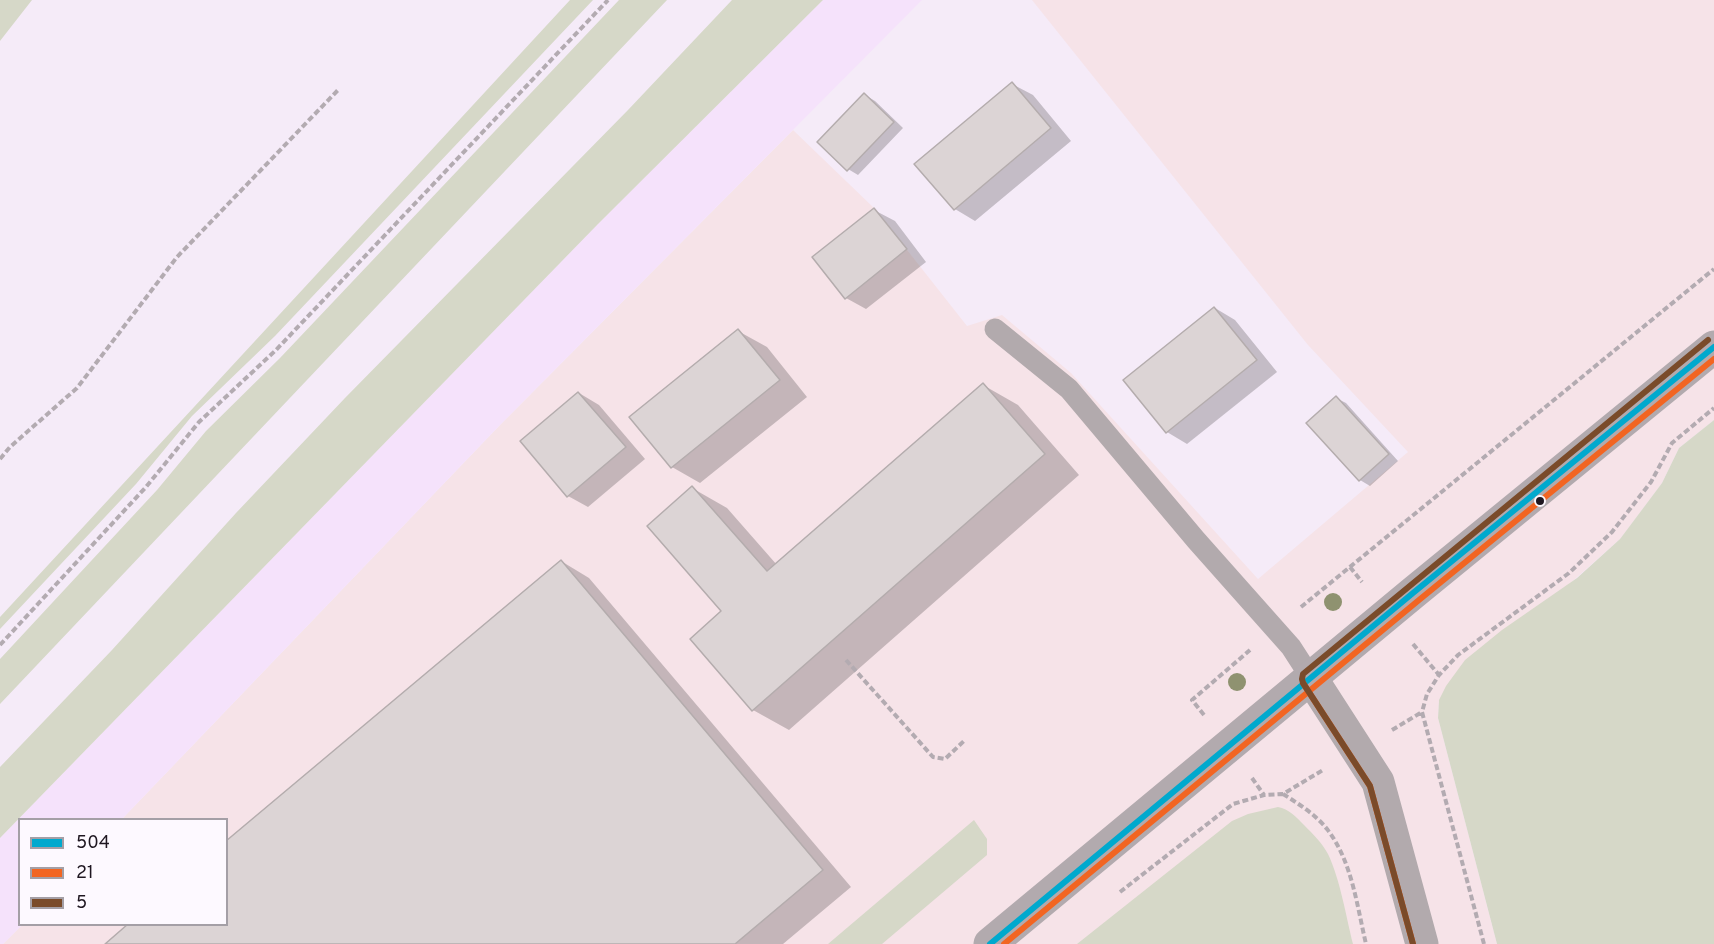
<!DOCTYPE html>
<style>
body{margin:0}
#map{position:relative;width:1714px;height:944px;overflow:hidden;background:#f5ebf8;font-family:Overpass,sans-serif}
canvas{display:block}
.legend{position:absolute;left:18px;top:818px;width:210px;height:108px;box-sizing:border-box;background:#fdf9ff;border:2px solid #a49fa6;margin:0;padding:8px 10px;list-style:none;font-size:18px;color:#1f1721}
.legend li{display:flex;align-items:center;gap:12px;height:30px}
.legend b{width:30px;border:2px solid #a49fa6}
</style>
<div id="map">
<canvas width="1714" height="944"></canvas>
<ul class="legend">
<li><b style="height:8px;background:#00a9ce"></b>504</li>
<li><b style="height:8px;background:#f26522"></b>21</li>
<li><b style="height:8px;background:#7a4b2a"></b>5</li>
</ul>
</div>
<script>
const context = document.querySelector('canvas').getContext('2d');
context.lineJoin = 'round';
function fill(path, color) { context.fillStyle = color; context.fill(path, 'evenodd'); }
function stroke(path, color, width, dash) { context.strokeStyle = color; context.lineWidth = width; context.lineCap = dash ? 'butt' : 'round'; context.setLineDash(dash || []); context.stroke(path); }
fill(new Path2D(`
 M1032,0H1714V420L1679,448L1662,483L1620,539L1439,700L1438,718L1497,944H3L22,925L226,924V820L122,819L499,426L793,130L874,208L967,326L1002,315L1071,373L1258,579L1408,452L1308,345Z`), '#f6e3e8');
fill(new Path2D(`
 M823,0H922L499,426L122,819L20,820V924L22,925L3,944H0V838L598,224Z`), '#f5e2fb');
fill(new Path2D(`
 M0,0H32L0,41Z
 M570,0H593L275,336L192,416L136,484L0,629V617Z
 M619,0H667L0,704V659L157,490L206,431L280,358Z
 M732,0H823L598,224L0,838V767L112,650L236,513L345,398L628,110Z
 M1714,420V944H1497L1438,718L1439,700L1446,686L1465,660L1502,630L1577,578L1620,539L1662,483L1679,448Z
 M1278,807C1289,809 1296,817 1304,825C1313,834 1322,843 1328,854C1340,879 1346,916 1353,944H1077L1232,821L1248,814Z
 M974,820L987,839V855L882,944H828Z`), '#d6d8c8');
fill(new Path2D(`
 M1012,84L1033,95L1071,141L975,221L955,209Z
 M865,95L875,101L903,128L858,175L848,169Z
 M874,210L895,221L926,262L866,309L846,298Z
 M1215,308L1235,320L1277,372L1187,444L1167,432Z
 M738,331L767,347L807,397L700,483L672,467Z
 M983,385L1018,405L1079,475L789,730L753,710L724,611L692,488L727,508L777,565Z
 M579,393L599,405L645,459L588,507L568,496Z
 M1336,398L1346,403L1398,461L1370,486L1360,480L1308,423Z
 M561,561L589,578L851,887L783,944H107L226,924Z`), '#0003');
const building = new Path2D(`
 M1012,82L1051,128L954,210L914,164Z
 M864,93L894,122L847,171L817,142Z
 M874,208L907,249L845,299L812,257Z
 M1214,307L1257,360L1166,433L1123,380Z
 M738,329L780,380L671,468L629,417Z
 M983,383L1045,454L752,711L690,639L721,611L647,526L692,486L767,571Z
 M578,392L626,447L567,497L520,441Z
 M1336,396L1389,454L1359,481L1306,423Z
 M561,560L823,870L735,944H105L128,924H226V841Z`);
fill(building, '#dcd4d5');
stroke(building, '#b4acad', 1.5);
stroke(new Path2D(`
 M0,459L10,447L77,388L177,257L339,89
 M1350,567L1362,582
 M1301,607L1714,269
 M1413,644L1439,675
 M0,645L146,487L199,422L276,350L608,0
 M846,660L933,757L945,759L965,740
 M1204,715L1192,700L1250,650
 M1392,730L1422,712
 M1252,778L1264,795
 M1283,794C1299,804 1316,815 1327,829C1352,861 1357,906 1366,944
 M1120,892L1233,804L1264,795L1283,794L1323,770
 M1484,944L1422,712L1427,694L1439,675L1458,655L1569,573L1612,532L1651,482L1672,443L1714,408`), '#b3abb1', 4, [6, 3]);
stroke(new Path2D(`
 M995,329L1069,389L1196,540L1291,647L1311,678`), '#b2aaad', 21);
stroke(new Path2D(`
 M1311,678L1378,782L1422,944`), '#b2aaad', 33);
stroke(new Path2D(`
 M990,944L1413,593L1714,347`), '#b2aaae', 33);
stroke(new Path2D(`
 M990,944L1413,593L1714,347`), '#00a9ce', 6);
stroke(new Path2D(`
 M1303,683L1370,786L1413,944
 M1004,944L1419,600L1714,359`), '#f26522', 6);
stroke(new Path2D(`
 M1413,944L1370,786L1303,683L1302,679L1303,674L1708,340`), '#7a4b2a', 6);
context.fillStyle = '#8f9270';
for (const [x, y] of [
 [1333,602],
 [1237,682]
]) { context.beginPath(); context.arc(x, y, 9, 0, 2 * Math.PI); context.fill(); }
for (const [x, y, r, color] of [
 [1540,501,5,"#1f1721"]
]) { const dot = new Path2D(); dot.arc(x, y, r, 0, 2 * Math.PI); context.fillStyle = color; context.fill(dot); stroke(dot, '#fdf9ff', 2); }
</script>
